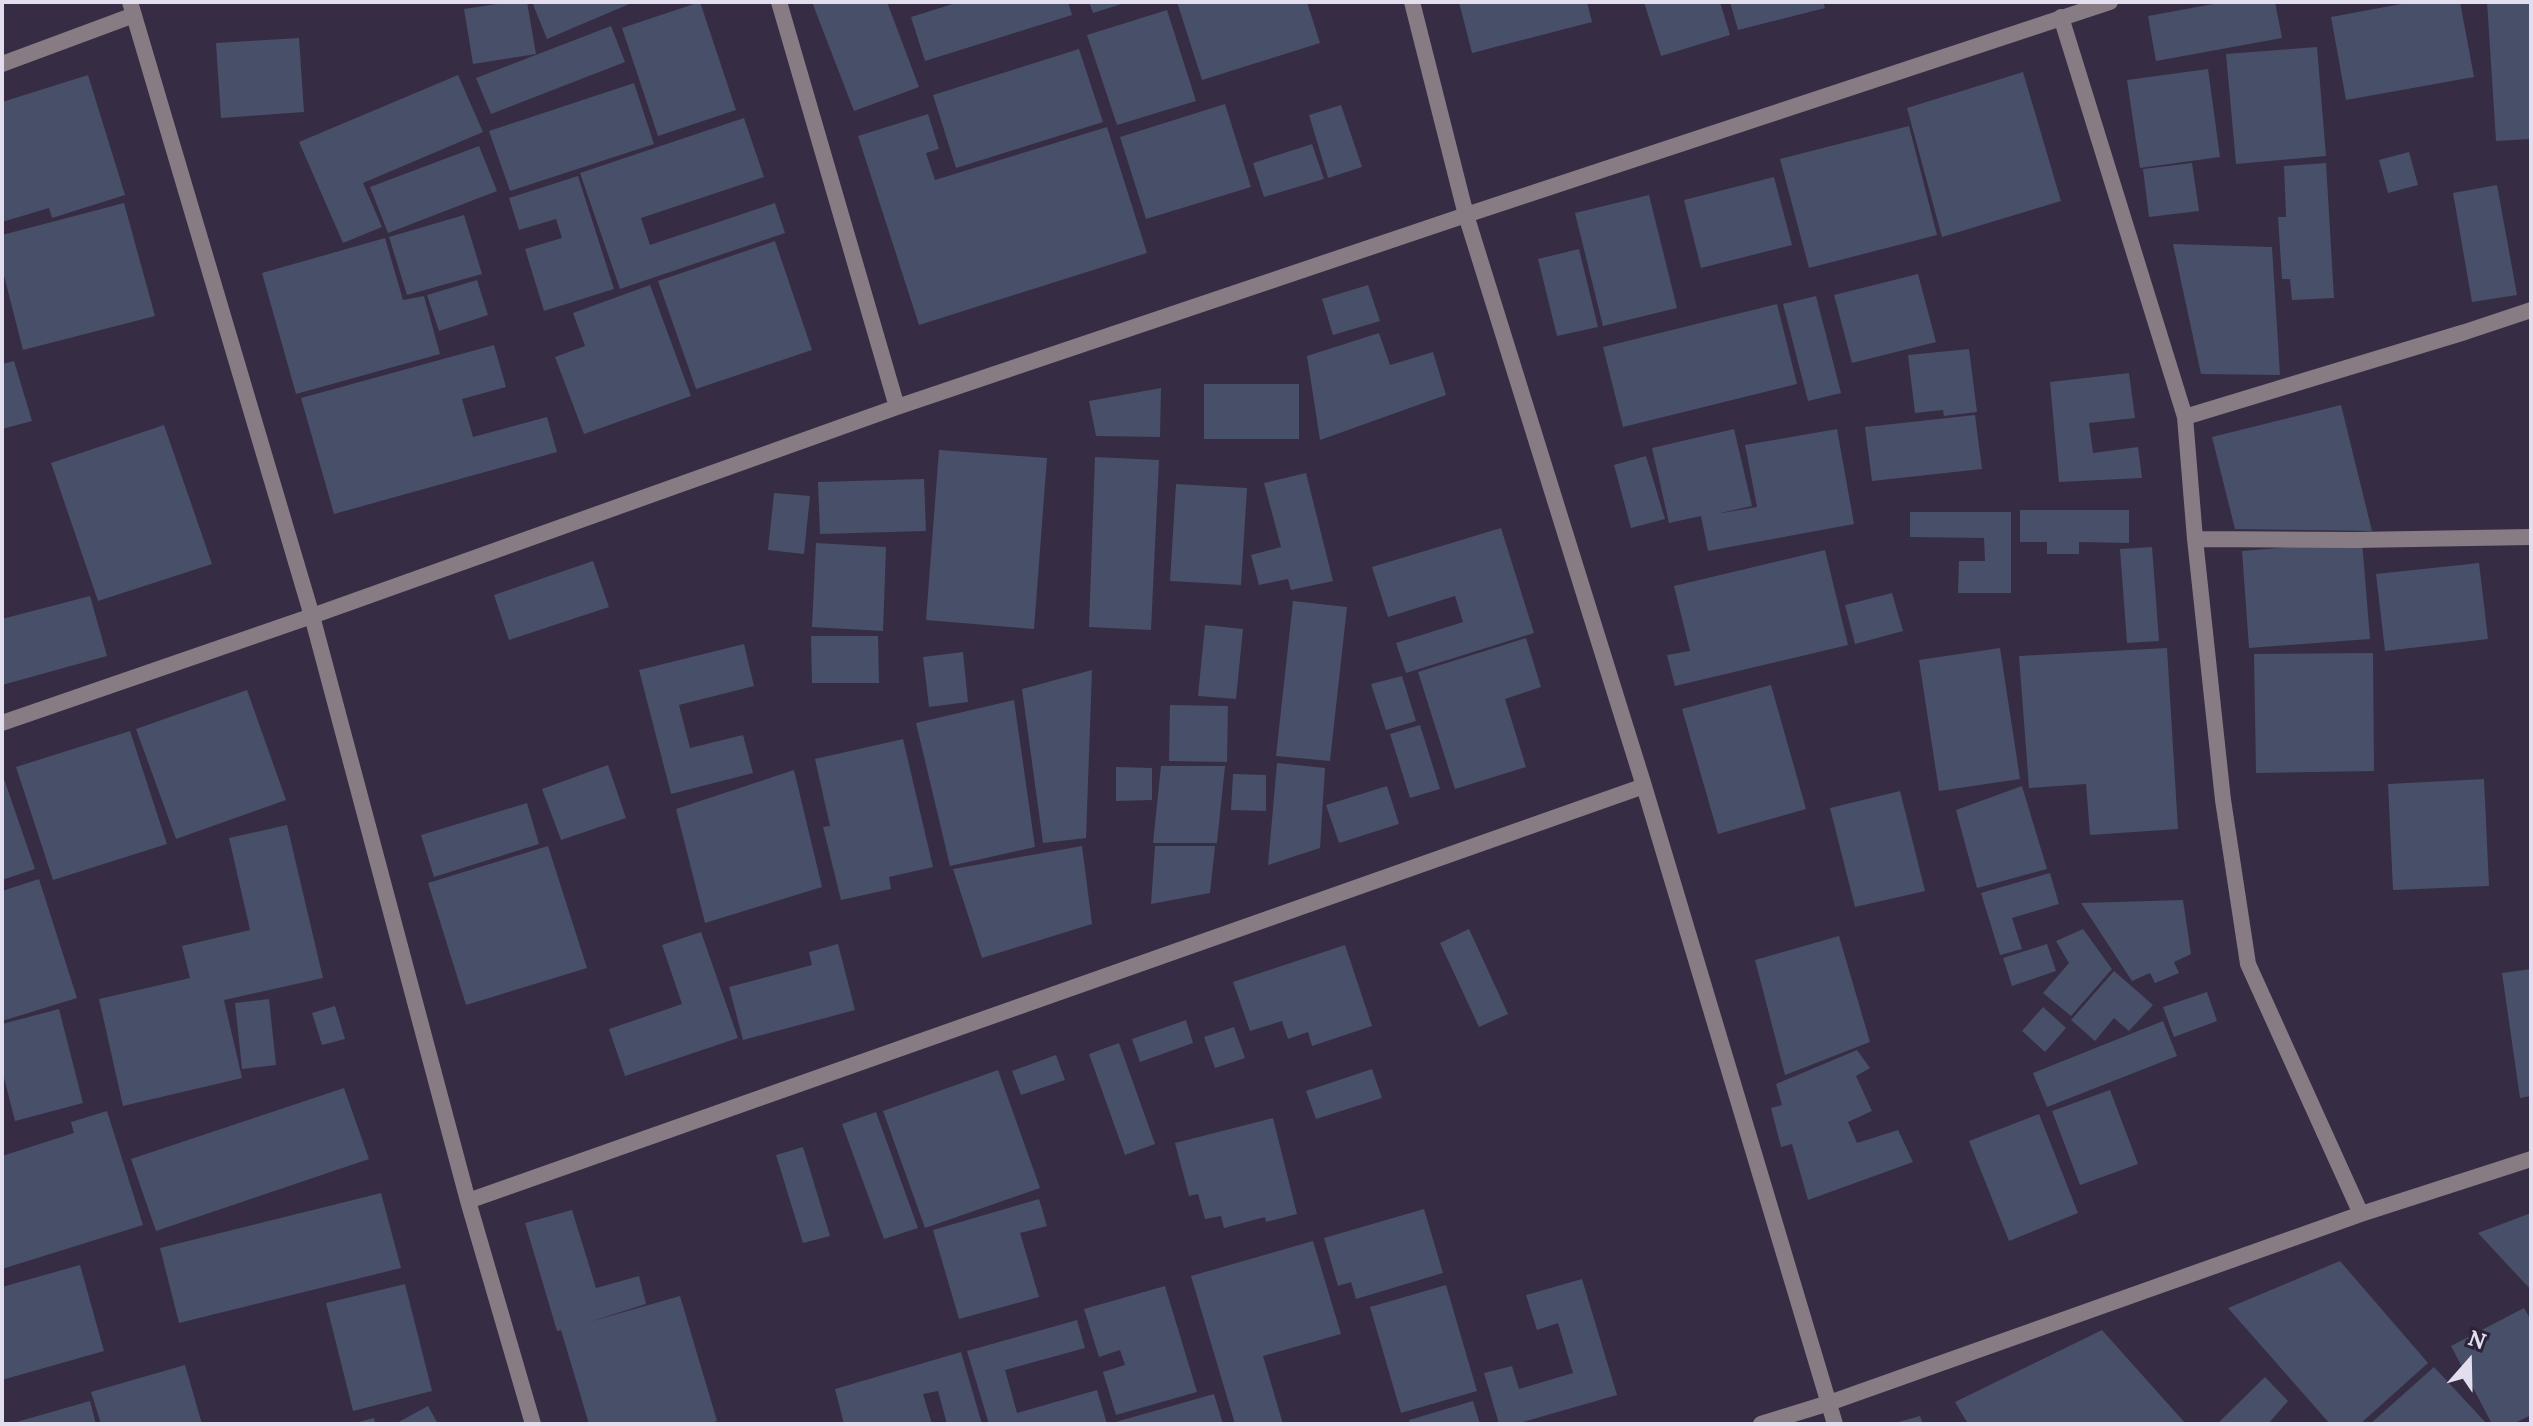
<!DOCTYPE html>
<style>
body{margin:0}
#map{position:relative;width:2533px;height:1426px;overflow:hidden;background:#362c43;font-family:Lora,serif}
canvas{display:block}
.frame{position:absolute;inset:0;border:4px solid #e3deed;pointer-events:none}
.north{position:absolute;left:2429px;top:1322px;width:80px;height:80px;-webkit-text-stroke:6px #2c2239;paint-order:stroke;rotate:20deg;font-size:22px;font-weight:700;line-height:32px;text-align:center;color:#e3deed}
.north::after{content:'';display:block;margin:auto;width:28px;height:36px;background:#e3deed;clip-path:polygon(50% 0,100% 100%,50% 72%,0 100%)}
</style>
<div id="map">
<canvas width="2533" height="1426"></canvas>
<div class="frame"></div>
<div class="north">N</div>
</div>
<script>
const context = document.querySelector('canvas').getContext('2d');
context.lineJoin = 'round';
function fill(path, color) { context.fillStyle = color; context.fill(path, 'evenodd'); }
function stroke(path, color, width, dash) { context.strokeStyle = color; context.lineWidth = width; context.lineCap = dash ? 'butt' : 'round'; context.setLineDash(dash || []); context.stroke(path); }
fill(new Path2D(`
 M510,2H527L536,54L473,64L464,9Z
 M532,2H634L547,39Z
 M700,2L736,110L658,136L622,28Z
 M812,2H887L919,87L854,111Z
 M959,2H1068L1072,15L925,61L911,17Z
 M1089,2H1125V3L1093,13Z
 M1177,2H1307L1320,43L1202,80Z
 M1459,2H1587L1592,22L1472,53Z
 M1644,2H1720L1730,35L1661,56Z
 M1730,2H1823L1825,8L1738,30Z
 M2224,2H2275L2282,38L2156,61L2148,16Z
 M2412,2H2460L2474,77L2346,100L2331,17Z
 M2487,2H2531V139L2496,141Z
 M1167,10L1196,101L1117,125L1087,35Z
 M611,26L625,62L491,114L476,78Z
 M299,38L304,112L221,118L216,43Z
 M2317,47L2326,156L2236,164L2226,54Z
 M1079,49L1103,122L956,168L933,95Z
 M2208,69L2220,157L2140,168L2127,80Z
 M2023,72L2061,201L1942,237L1907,108Z
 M88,75L125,195L52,218L49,208L2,222V102Z
 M458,75L483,132L363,183L382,227L343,243L299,142Z
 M634,83L654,144L510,191L489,131Z
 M1225,104L1251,187L1146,219L1120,137Z
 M1341,105L1362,167L1328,178L1309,115Z
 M928,114L939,149L926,153L935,180L1107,127L1147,253L919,325L858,136Z
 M744,118L764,177L641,218L650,245L775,203L785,233L620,289L580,173Z
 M1909,126L1937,235L1809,268L1780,159Z
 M1312,144L1324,179L1264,197L1253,163Z
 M479,146L497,191L388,233L370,187Z
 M2409,152L2418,185L2388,193L2379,160Z
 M2192,163L2199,211L2149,217L2143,169Z
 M2326,163L2334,298L2292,300L2290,279H2282L2278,217H2286L2284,166Z
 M578,176L614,289L544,311L525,249L562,238L556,219L519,230L509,198Z
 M1774,177L1792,245L1701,268L1684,200Z
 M2497,185L2517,295L2472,302L2453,193Z
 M1649,195L1677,308L1603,326L1575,213Z
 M124,203L155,316L23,350L2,268V235Z
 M464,215L482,274L407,295L389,237Z
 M385,238L403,300L424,296L440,354L296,394L262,273Z
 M775,241L812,350L696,389L658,281Z
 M2173,244L2272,247L2280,375L2201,374Z
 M1579,249L1598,327L1557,336L1538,259Z
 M1918,274L1936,342L1852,363L1834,295Z
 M477,280L488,315L439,331L427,295Z
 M650,285L691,396L584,434L555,357L585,346L573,313Z
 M1368,285L1380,321L1333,335L1322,299Z
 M1816,296L1841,393L1808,401L1783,304Z
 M1777,304L1797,384L1623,427L1603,347Z
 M1379,333L1390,365L1433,352L1446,395L1320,440L1307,356Z
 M494,345L506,387L462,399L473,437L547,417L557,452L334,514L301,398Z
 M1969,349L1977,412L1944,416L1943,410L1915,413L1908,355Z
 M14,361L32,421L2,429V364Z
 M2129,373L2135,418L2089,423L2093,453L2138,447L2142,478L2059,482L2050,382Z
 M1204,384H1299V439H1204Z
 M1161,388L1160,437L1096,436L1089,401Z
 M2341,405L2372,531L2235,529L2212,437Z
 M1975,415L1982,469L1872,481L1865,427Z
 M164,425L212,564L98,601L51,463Z
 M1734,429L1752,506L1716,514L1757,507L1745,445L1837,429L1854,524L1708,551L1701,516L1669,523L1652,448Z
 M939,450L1047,458L1034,629L926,620Z
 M1646,456L1665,519L1631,528L1614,465Z
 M1095,457L1159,460L1151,630L1089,627Z
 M1306,473L1333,581L1291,590L1288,579L1259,585L1251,555L1281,547L1264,483Z
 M924,479L926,531L820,534L818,482Z
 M1176,484L1247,488L1241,585L1170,581Z
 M774,493L810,496L804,554L768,550Z
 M2020,510H2129V543L2079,542V554H2047V542H2020Z
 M1910,512H2011V593H1958L1959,561H1985L1984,538L1910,537Z
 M1501,528L1534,633L1406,673L1396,643L1463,622L1455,596L1388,617L1372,567Z
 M2362,541L2370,639L2249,648L2242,551Z
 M816,543L886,547L883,631L812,627Z
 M2152,547L2159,641L2127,643L2120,549Z
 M1825,550L1848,645L1675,686L1667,655L1690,651L1674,586Z
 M593,561L609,607L509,640L494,595Z
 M2479,563L2488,639L2385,651L2376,574Z
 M1892,593L1903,631L1855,644L1845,605Z
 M90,596L107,656L2,685V619Z
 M1293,601L1347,607L1330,761L1276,756Z
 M1205,625L1243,629L1236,699L1198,696Z
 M811,636H878L879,683H812Z
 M1526,638L1541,687L1505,699L1526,767L1455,789L1418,672Z
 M744,644L754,686L679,705L690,748L743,735L753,773L671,794L639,670Z
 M2000,648L2020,779L1939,791L1919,660Z
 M2167,648L2178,829L2090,835L2086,784L2029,788L2019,656Z
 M963,652L968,702L929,707L923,657Z
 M2373,653L2374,771L2256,773L2254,654Z
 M1092,670L1086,838L1043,843L1022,689Z
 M1402,676L1416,721L1386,730L1371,684Z
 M1771,685L1806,809L1718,834L1682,709Z
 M247,690L286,800L176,839L136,729Z
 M1014,700L1035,847L950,866L916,723Z
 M1170,705L1228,706L1227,762L1169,761Z
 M1420,725L1440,789L1410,798L1390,734Z
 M130,731L167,844L53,880L16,767Z
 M903,739L933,867L889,877L891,889L841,900L823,827L830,826L815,759Z
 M1277,763L1325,768L1320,848L1268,865Z
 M608,765L626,818L561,840L542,789Z
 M1161,766H1225L1217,843H1153Z
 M1116,767L1152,768V800L1116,801Z
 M794,770L822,887L705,923L676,809Z
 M2,773L35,869L2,880Z
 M1233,774L1266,775V811L1231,810Z
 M2484,779L2489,886L2393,890L2388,784Z
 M1387,786L1399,824L1339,843L1326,805Z
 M2022,786L2047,869L1977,888L1956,810Z
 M1900,791L1925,891L1855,907L1830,808Z
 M527,803L539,844L434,877L421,835Z
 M287,825L323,978L224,1000L242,1078L123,1106L99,999L190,978L182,946L250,930L229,838Z
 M548,846L587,968L466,1005L428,883Z
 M1082,846L1092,924L982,958L953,869Z
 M1155,846H1215L1210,893L1151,904Z
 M2050,873L2059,904L2012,918L2022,949L2000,955L1981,893Z
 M39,879L77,998L2,1021V891Z
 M2183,900L2191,954L2174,962L2179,973L2155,983L2150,973L2132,981L2081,903Z
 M1469,929L1508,1014L1479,1027L1440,943Z
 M2083,929L2112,969L2071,1016L2043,993L2069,963L2056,941Z
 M701,932L738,1038L625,1076L609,1029L682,1004L662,945Z
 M1839,936L1870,1042L1785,1075L1755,960Z
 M838,944L855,1010L743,1040L729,987L812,965L809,952Z
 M2047,944L2056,971L2012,986L2003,958Z
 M1345,945L1372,1026L1312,1046L1308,1032L1288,1039L1282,1021L1250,1031L1233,982Z
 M2531,969V1096L2520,1098L2502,973Z
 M2114,971L2153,1005L2129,1031L2114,1018L2095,1041L2071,1020Z
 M2207,992L2217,1021L2174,1037L2163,1007Z
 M269,999L276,1065L242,1069L235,1003Z
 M335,1006L345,1039L322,1045L312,1013Z
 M2043,1007L2066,1028L2045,1052L2022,1031Z
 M59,1009L83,1103L15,1121L2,1070V1024Z
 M1186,1020L1193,1043L1140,1062L1132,1039Z
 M2163,1021L2177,1056L2047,1107L2033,1073Z
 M1234,1027L1245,1058L1215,1068L1204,1037Z
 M1119,1043L1155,1144L1125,1155L1089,1054Z
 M1857,1050L1870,1068L1856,1076L1872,1111L1848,1122L1857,1143L1898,1130L1913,1162L1808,1200L1792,1144L1781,1147L1771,1108L1782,1105L1776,1084Z
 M1056,1055L1065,1080L1021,1095L1012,1071Z
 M1372,1069L1382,1098L1316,1119L1306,1091Z
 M998,1070L1040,1188L925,1228L883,1111Z
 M344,1088L369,1159L156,1231L131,1159Z
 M2110,1090L2138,1164L2080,1185L2052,1111Z
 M107,1111L143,1225L2,1269V1156L74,1133L71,1122Z
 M876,1112L918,1228L884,1239L842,1124Z
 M2039,1114L2078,1213L2009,1241L1969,1141Z
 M1273,1118L1297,1214L1266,1222L1265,1217L1224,1228L1221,1216L1205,1219L1198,1194L1189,1196L1175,1143Z
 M803,1147L830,1236L803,1243L776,1155Z
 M381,1193L401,1268L179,1323L160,1248Z
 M1039,1199L1047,1226L1020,1233L1039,1297L959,1319L933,1230Z
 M1424,1209L1443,1273L1356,1299L1351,1282L1338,1286L1324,1238Z
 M572,1210L596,1288L639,1276L646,1304L589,1322L680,1296L717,1421L707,1424H589L561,1330L557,1331L525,1223Z
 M2531,1213V1290L2478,1233Z
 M1313,1241L1341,1334L1263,1356L1283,1424H1235L1191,1276Z
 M2340,1261L2428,1363L2360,1424H2330L2228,1308Z
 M80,1265L104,1351L2,1380V1287Z
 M1582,1279L1617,1395L1516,1424H1499L1484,1373L1512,1366L1519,1389L1573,1373L1558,1323L1537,1330L1526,1295Z
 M405,1284L432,1391L353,1411L326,1303Z
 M1446,1285L1477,1391L1401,1413L1370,1307Z
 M1165,1286L1197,1392L1116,1415L1103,1372L1125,1365L1120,1350L1099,1357L1084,1309Z
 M2524,1308L2531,1320V1415L2513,1424H2492L2451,1346Z
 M1077,1320L1085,1348L1005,1370L1017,1413L1097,1390L1107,1424H989L967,1351Z
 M2102,1330L2186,1424H1968L1955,1402Z
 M961,1352L982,1424H947L938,1391L923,1394L932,1424H844L835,1389Z
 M185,1365L202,1424H101L91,1392Z
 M2434,1367L2487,1424H2370Z
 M2265,1377L2288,1401L2268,1424H2217Z
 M1214,1394L1223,1424H1113L1112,1423Z
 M90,1401L96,1424H13V1423Z
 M1473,1401L1480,1424H1410L1409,1420Z
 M428,1406L438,1424H395Z
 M1920,1416L1923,1424H1896L1895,1423Z
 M374,1418L375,1424H355V1423Z`), '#484f68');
stroke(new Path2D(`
 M130,2L312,616L468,1201L533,1424
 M779,2L897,407
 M1412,2L1466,215L1644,786L1835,1424
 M2061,17L2185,417L2195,539L2223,800L2248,964L2361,1214
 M2,64L134,15
 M2185,417L2465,332L2531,310
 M2195,539L2355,540L2531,537
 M2,723L312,616L897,407L1466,215L2110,2
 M468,1201L1644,786
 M1761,1424L1829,1403L2361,1214L2531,1159`), '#877b84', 16);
</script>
